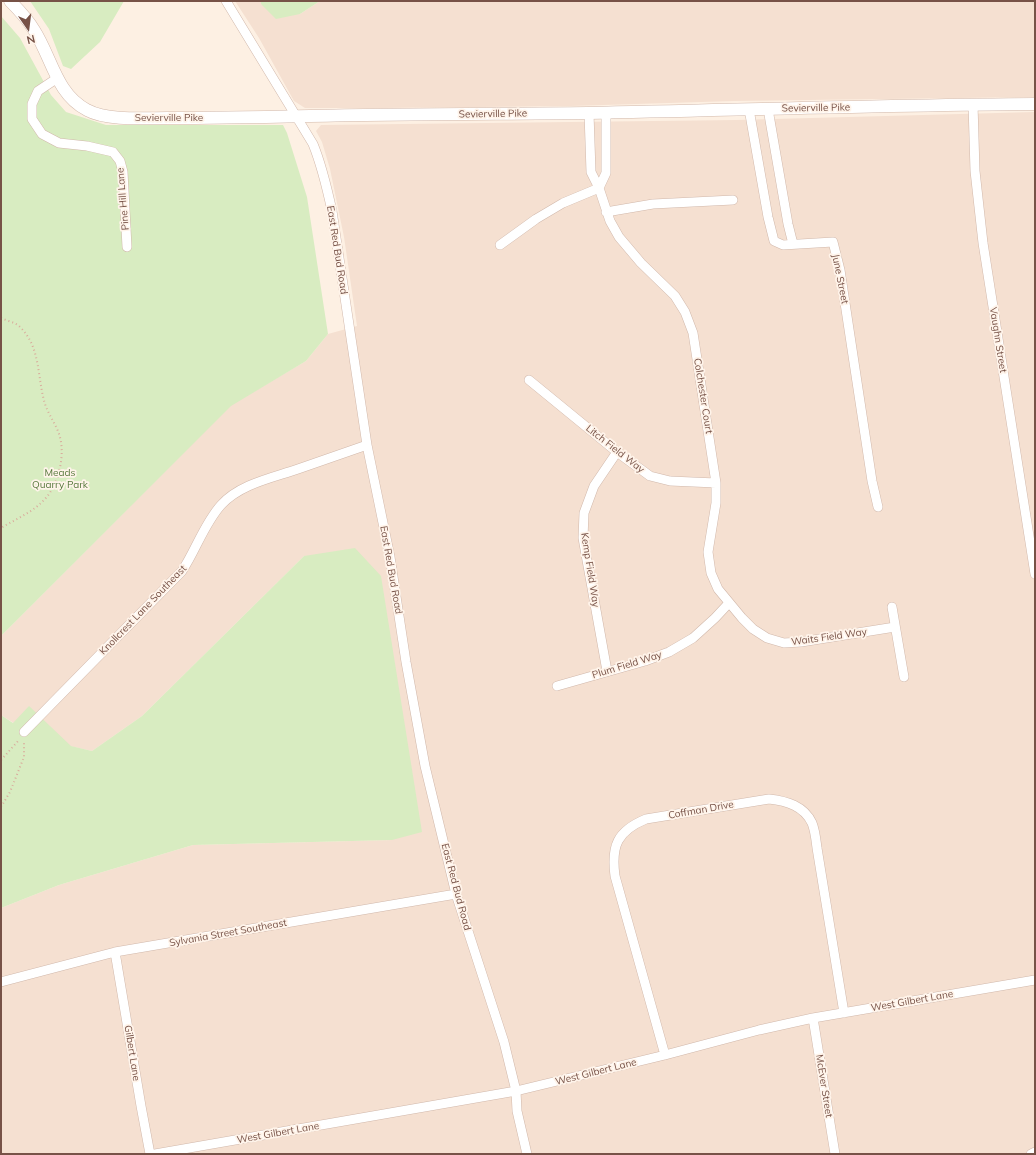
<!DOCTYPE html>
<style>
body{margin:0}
#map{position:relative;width:1036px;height:1155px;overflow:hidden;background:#fdf0e3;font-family:Mulish,sans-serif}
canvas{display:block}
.frame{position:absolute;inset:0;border:2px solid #775247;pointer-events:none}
.north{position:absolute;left:8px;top:8px;width:40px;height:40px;-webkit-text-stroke:3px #fff4ea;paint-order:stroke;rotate:166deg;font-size:11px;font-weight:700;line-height:16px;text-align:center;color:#775247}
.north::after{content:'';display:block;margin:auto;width:14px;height:18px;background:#775247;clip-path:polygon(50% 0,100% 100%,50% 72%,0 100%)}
</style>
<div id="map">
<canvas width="1036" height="1155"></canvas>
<div class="frame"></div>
<div class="north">N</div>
</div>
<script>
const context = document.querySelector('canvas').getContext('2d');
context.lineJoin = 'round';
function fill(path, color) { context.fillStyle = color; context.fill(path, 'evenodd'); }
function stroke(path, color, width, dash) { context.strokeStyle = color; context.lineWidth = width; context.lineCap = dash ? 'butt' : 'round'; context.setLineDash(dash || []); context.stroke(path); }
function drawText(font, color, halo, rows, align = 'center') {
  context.font = font + ' Mulish,sans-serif'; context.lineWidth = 3.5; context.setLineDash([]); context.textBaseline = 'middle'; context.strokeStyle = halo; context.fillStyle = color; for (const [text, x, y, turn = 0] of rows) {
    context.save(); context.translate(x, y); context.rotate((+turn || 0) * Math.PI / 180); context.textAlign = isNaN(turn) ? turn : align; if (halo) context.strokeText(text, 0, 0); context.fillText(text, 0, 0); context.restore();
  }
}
fill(new Path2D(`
 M235,1H261V4L300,14L320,1H1035V97L734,101L571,106L384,108H305L294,101L259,38Z
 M1035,112V1154H1V908L59,885L193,845L392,840L304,556L142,716L92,751L47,741L20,727L1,715V636L231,405L306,361L328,334L357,326L344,237L330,169L322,142L316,131L321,125L736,120Z`), '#f5e0d1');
fill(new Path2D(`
 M30,1H124L100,42L71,69L63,66L49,29Z
 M261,1H320L300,14L276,19L261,4Z
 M1,16L20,38L51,95L66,112L106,125H283L287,133L307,197L328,334L306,361L231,406L1,636Z
 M355,548L381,576L422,832L392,840L193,845L59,885L1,908V715L13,723L29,706L71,746L92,751L142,716L304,556Z`), '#d8ecc1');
const minor = new Path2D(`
 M226,1L313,144C322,166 327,188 332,211L367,445L390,557L406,662L425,766L456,894L504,1042L516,1091L517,1111L527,1154
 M56,79L38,91L32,104V119L42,134L59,143L87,146L113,152L120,161L123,172L127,247
 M973,104L975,171L983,243L1035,574
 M749,109L768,217L774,241L783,245L833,242L840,270L872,481L878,507
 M768,109L788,224L793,244
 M589,113L591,172L599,188L610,221L619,237L641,263L675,296L685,312L693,333L716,483V503L708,552L711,573L718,589L742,618L753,629L767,638L784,643L801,642L895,627
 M599,188L606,173V112
 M606,212L653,204L733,200
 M500,245L536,219L563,203L599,188
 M529,380L617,452L650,476L670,481L716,483
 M892,607L904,677
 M607,671L583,538L584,513L594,486L617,452
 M557,686L645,661L669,652L693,638L715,618L729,603
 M24,732L182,571C196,550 204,524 221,505C240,484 272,478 298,469C321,461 344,453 367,445
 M115,952L141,1106L150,1154
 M1,982L115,952L456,894
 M813,1018L835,1154
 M665,1055L615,876C611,846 617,831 646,819L769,799C787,801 804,806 812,823C815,830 816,840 817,848L844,1013
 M155,1154L516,1091L665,1055L759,1030L813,1018L1035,980
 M1031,1154L1035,1152`);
const tertiary = new Path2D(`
 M10,1C19,10 28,20 34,30C52,58 56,94 87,110C107,121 146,118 168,118C215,118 263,117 310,116C403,114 495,114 588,113C737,110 886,105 1035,104`);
stroke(minor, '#d1b8ab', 10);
stroke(tertiary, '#d1b8ab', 13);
stroke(new Path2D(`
 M1,318C7,321 15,322 20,327C41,347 37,378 45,404C48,413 53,420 57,429C65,445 62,469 54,485C44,508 21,516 1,528
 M1,760L19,740
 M1,807L10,792L24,757V742`), '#d9ac9c', 2, [1, 3]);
stroke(minor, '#fff', 9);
stroke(tertiary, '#fff', 12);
drawText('10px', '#775247', '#fff4ea', [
 ["Sevierville Pike",816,108,-1],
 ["Sevierville Pike",493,114,-1],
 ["Sevierville Pike",169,118],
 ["Pine Hill Lane",123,199,-95],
 ["East Red Bud Road",337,250,81],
 ["June Street",840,279,79],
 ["Vaughn Street",998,340,81],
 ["Colchester Court",703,396,81],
 ["Litch Field Way",615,449,38],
 ["East Red Bud Road",391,570,80],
 ["Kemp Field Way",590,570,81],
 ["Knollcrest Lane Southeast",143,610,-46],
 ["Waits Field Way",829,637,-8],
 ["Plum Field Way",627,665,-17],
 ["Coffman Drive",701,810,-10],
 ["East Red Bud Road",456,887,75],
 ["Sylvania Street Southeast",228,933,-10],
 ["West Gilbert Lane",912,1001,-10],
 ["Gilbert Lane",132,1053,81],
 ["West Gilbert Lane",596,1072,-14],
 ["McEver Street",824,1086,81],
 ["West Gilbert Lane",278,1133,-10]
]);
drawText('10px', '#56783c', '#fff4ea', [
 ["Meads",60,473],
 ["Quarry Park",60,485]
]);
</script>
